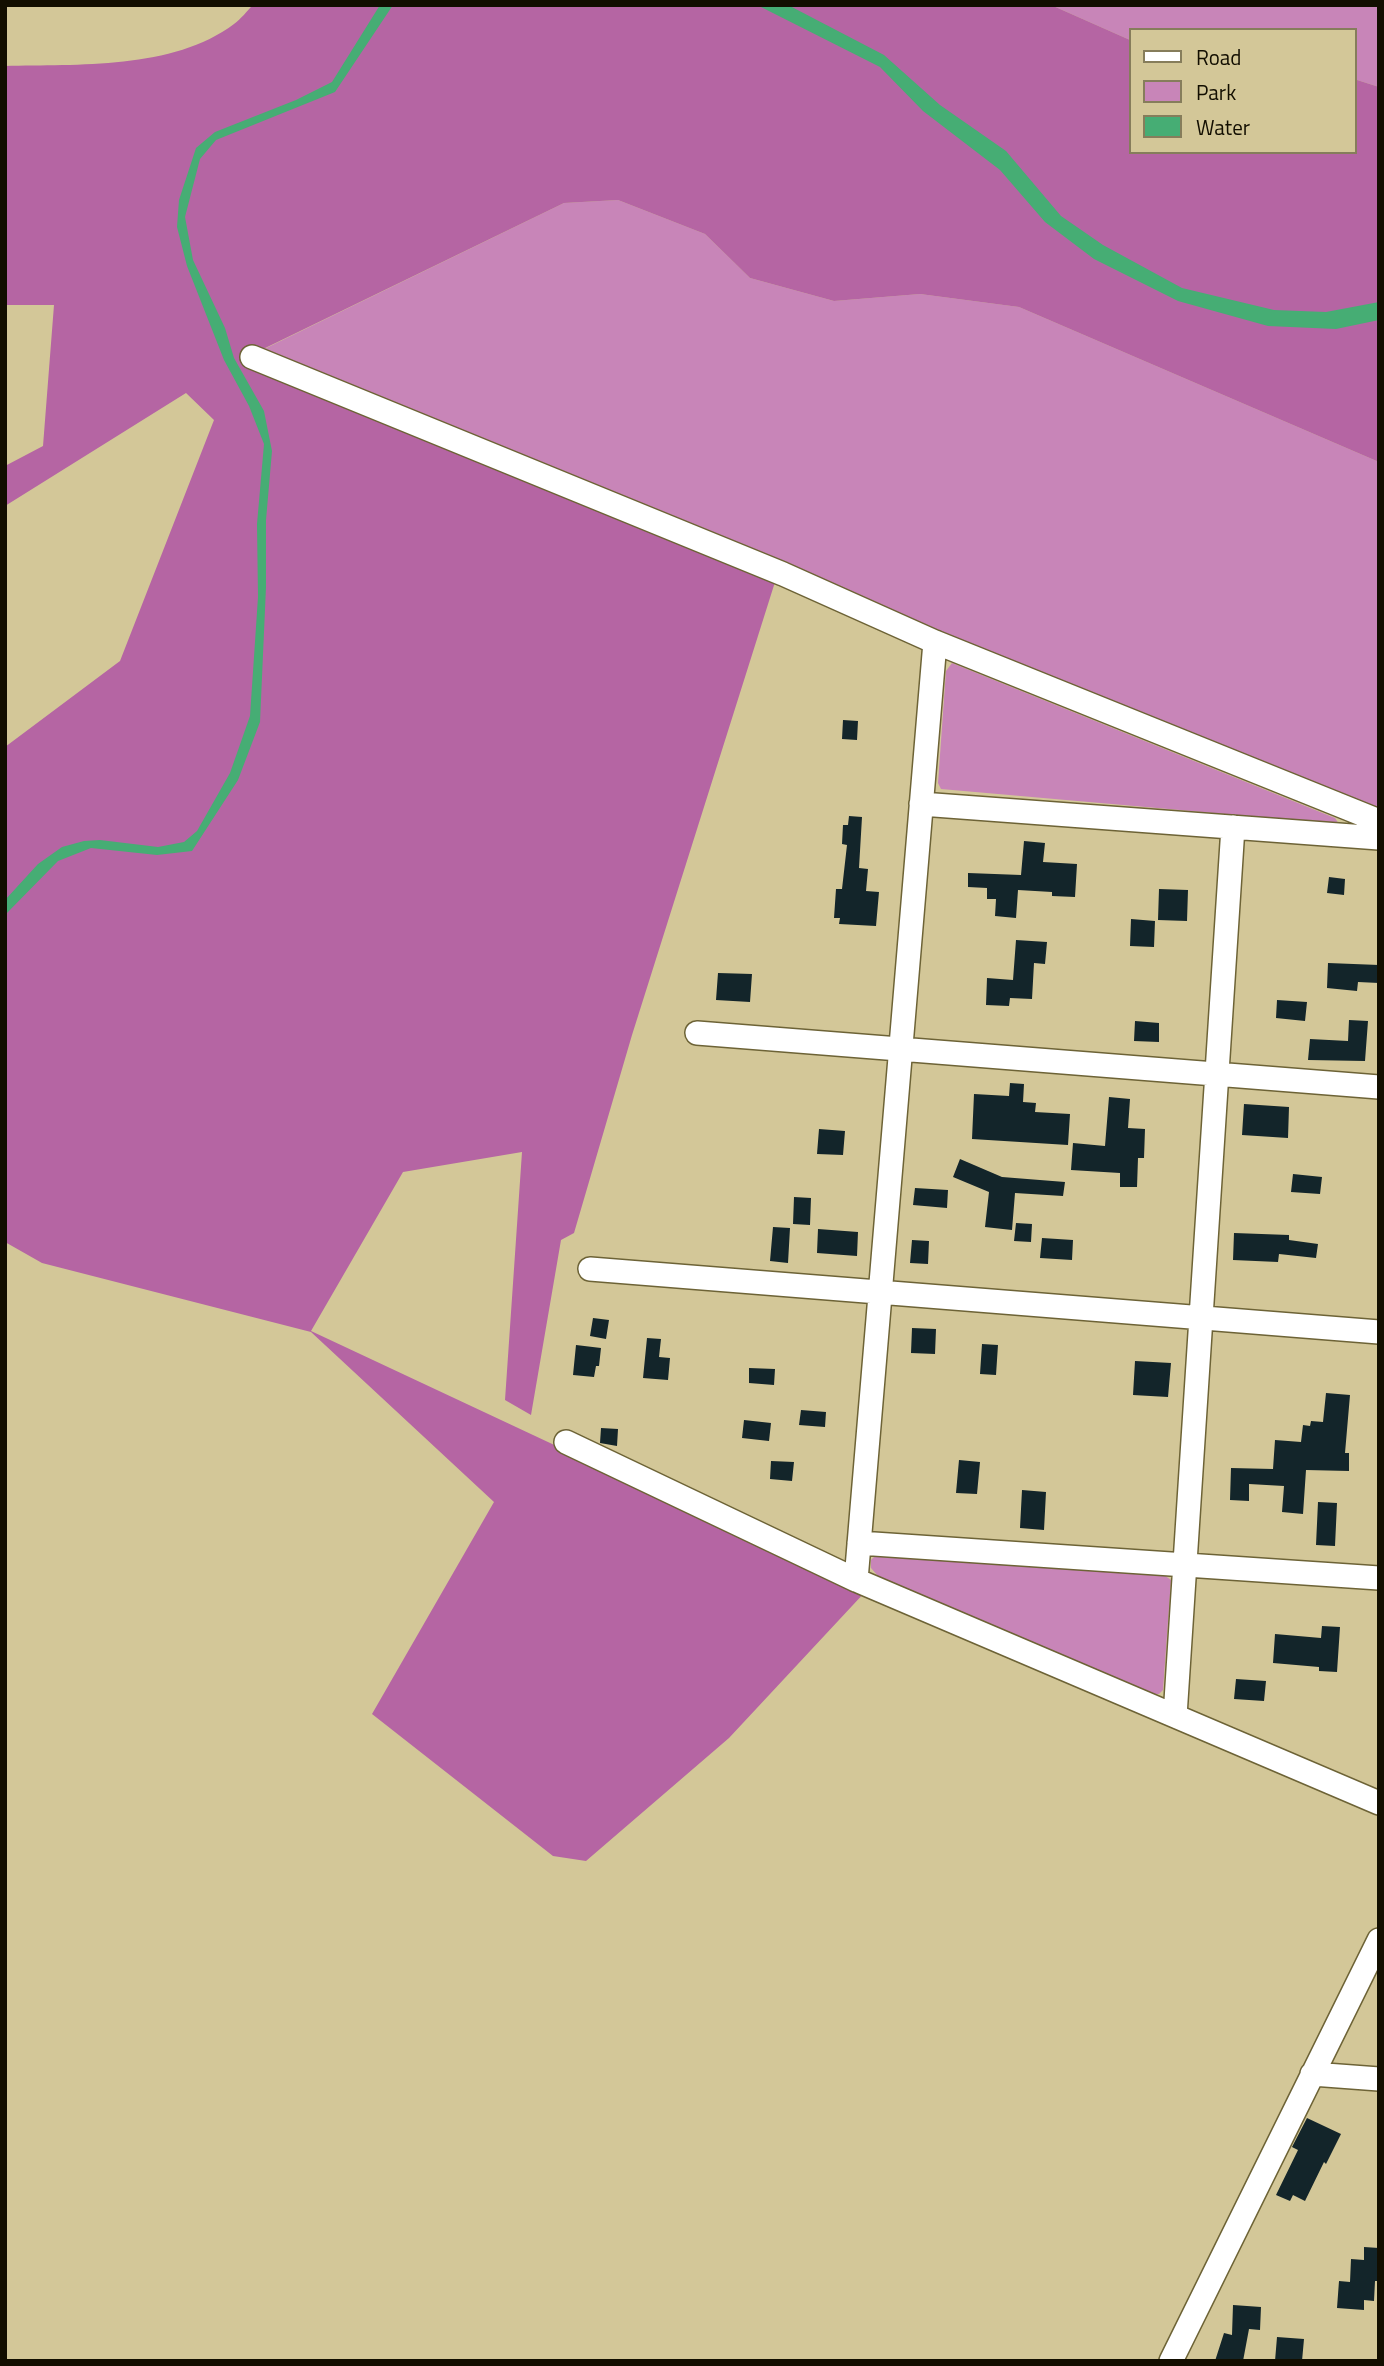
<!DOCTYPE html>
<style>
body{margin:0}
#map{position:relative;width:1384px;height:2366px;overflow:hidden;background:#d3c798;font-family:"Titillium Web",sans-serif}
canvas{display:block}
.frame{position:absolute;inset:0;border:7px solid #120e00;pointer-events:none}
.legend{position:absolute;left:1129px;top:28px;width:228px;height:126px;box-sizing:border-box;background:#d3c798;border:2px solid #867d5b;margin:0;padding:9px 12px;list-style:none;font-size:21px;color:#120e00}
.legend li{display:flex;align-items:center;gap:14px;height:35px}
.legend b{width:35px;border:2px solid #867d5b}
</style>
<div id="map">
<canvas width="1384" height="2366"></canvas>
<div class="frame"></div>
<ul class="legend">
<li><b style="height:9px;background:#fff"></b>Road</li>
<li><b style="height:19px;background:#c885b8"></b>Park</li>
<li><b style="height:19px;background:#46ad74"></b>Water</li>
</ul>
</div>
<script>
const context = document.querySelector('canvas').getContext('2d');
context.lineJoin = 'round';
function fill(path, color) { context.fillStyle = color; context.fill(path, 'evenodd'); }
function stroke(path, color, width, dash) { context.strokeStyle = color; context.lineWidth = width; context.lineCap = dash ? 'butt' : 'round'; context.setLineDash(dash || []); context.stroke(path); }
fill(new Path2D(`
 M1051,5H1379V87L1354,79V30H1130V40Z
 M618,200L705,234L750,278L834,301L920,294L1019,307L1379,462V814L258,352L564,203Z
 M952,663L1335,818L1339,824L941,789L938,783L946,671Z
 M875,1556L1164,1575L1171,1580L1163,1690L1159,1694H1154L878,1576L871,1568V1560Z`), '#c885b8');
fill(new Path2D(`
 M253,5H1051L1130,40V152H1354V79L1379,87V462L1019,307L920,294L834,301L750,278L705,234L618,200L564,203L259,351L775,582L632,1035L574,1233L561,1240L531,1415L505,1400L522,1152L403,1172L311,1331L866,1591L729,1738L586,1861L553,1856L372,1714L494,1502L311,1332L42,1263L5,1242V747L120,661L214,420L186,393L5,506V466L43,446L54,305H5V66C77,64 173,70 234,24C241,19 247,11 253,5Z`), '#b565a3');
fill(new Path2D(`
 M380,5H393L335,92L216,140L200,159L185,217L193,260L225,328L234,358L264,411L272,451L266,520V587L260,722L238,780L192,851L157,855L91,848L58,861L5,915V900L38,864L62,847L84,841L100,840L158,847L184,842L197,831L230,773L250,716L258,597L257,524L264,444L249,406L224,360L187,266L177,227L179,200L196,148L215,132L296,100L332,82Z
 M757,5H788L884,55L940,105L1006,151L1061,216L1103,245L1182,288L1274,310L1326,312L1379,302V320L1336,329L1268,326L1178,301L1094,259L1045,222L1000,170L923,111L880,67Z`), '#46ad74');
fill(new Path2D(`
 M843,720L858,721L857,740L842,739Z
 M849,816L862,817L859,868L868,869L866,891L879,892L876,926L839,924L840,918H834L836,889H842L847,845L842,844L843,825H848Z
 M1024,841L1045,843L1043,862L1077,864L1075,897L1052,896V892L1018,890L1016,918L995,916L996,899H987V888L968,887V873L1021,875Z
 M1329,877L1345,879L1344,895L1327,893Z
 M1159,889L1188,890L1187,921L1158,920Z
 M1131,919L1155,921L1154,947L1130,946Z
 M1016,940L1047,942L1045,964L1034,963L1032,999L1010,998L1009,1006L986,1005L987,978L1013,980Z
 M1328,963L1379,965V983L1358,982L1357,991L1327,988Z
 M718,973L752,974L750,1002L716,1000Z
 M1277,1000L1307,1002L1305,1021L1276,1018Z
 M1349,1020L1368,1021L1365,1061L1308,1060L1310,1039L1348,1041Z
 M1135,1021L1159,1023V1042L1134,1041Z
 M1010,1083L1024,1084L1023,1102L1036,1103L1035,1112L1070,1114L1068,1145L972,1139L974,1094L1009,1096Z
 M1109,1097L1130,1099L1128,1128L1145,1129L1144,1158H1138L1137,1187H1120V1173L1071,1170L1073,1143L1105,1146Z
 M1244,1104L1289,1107L1288,1138L1242,1135Z
 M819,1129L845,1131L843,1155L817,1154Z
 M960,1159L1002,1177L1065,1182L1063,1196L1015,1193L1012,1230L985,1227L989,1192L953,1177Z
 M1293,1174L1322,1177L1320,1194L1291,1192Z
 M915,1188L948,1190L947,1208L913,1205Z
 M794,1197L811,1198L810,1225L793,1224Z
 M1016,1223L1032,1224L1031,1242L1014,1241Z
 M773,1227L790,1228L788,1263L770,1261Z
 M818,1229L858,1232L857,1256L817,1253Z
 M1234,1233L1289,1235V1240L1318,1244L1316,1258L1279,1254L1278,1262L1233,1260Z
 M1042,1238L1073,1240L1072,1260L1040,1258Z
 M912,1240L929,1241L928,1264L910,1263Z
 M593,1318L609,1320L606,1339L590,1336Z
 M912,1328L936,1329L935,1354L911,1353Z
 M647,1338L661,1339L659,1357L670,1358L668,1380L643,1378Z
 M982,1344L998,1345L996,1375L980,1374Z
 M576,1345L601,1348L599,1366H596L594,1377L573,1375Z
 M1135,1361L1171,1363L1168,1397L1133,1395Z
 M749,1368L775,1369L774,1385L749,1383Z
 M1326,1393L1350,1395L1345,1453H1349V1471L1306,1470L1303,1514L1282,1512L1284,1486L1249,1484V1501L1230,1500L1231,1468L1273,1469L1275,1440L1301,1442L1303,1425L1310,1426L1311,1421L1323,1422Z
 M801,1410L826,1412L825,1427L799,1425Z
 M744,1420L771,1423L769,1441L742,1438Z
 M601,1428L618,1429L617,1446L600,1443Z
 M959,1460L980,1462L977,1494L956,1493Z
 M771,1461L794,1462L792,1481L770,1479Z
 M1022,1490L1046,1492L1044,1530L1020,1528Z
 M1318,1502L1337,1503L1335,1546L1316,1545Z
 M1322,1626L1340,1627L1337,1672L1319,1671V1667L1273,1663L1275,1634L1321,1638Z
 M1236,1679L1266,1681L1264,1701L1234,1699Z
 M1307,2118L1341,2134L1326,2164L1324,2162L1305,2201L1293,2195L1290,2201L1276,2195L1298,2150L1292,2147Z
 M1364,2247L1379,2248V2281H1375L1374,2301L1364,2300V2310L1337,2308L1339,2281L1350,2282L1351,2259L1364,2260Z
 M1233,2305L1261,2307L1260,2330L1249,2329L1243,2361H1215L1224,2333L1232,2335Z
 M1277,2337L1304,2339L1302,2361H1275Z`), '#13252a');
const minor = new Path2D(`
 M252,357L783,574L935,642L1379,821
 M921,804L1379,838
 M697,1033L1379,1087
 M590,1269L1379,1332
 M566,1442L856,1580L1379,1803
 M859,1543L1379,1578
 M856,1580L935,642
 M1175,1716L1233,827
 M1312,2074L1379,2079
 M1171,2361L1379,1940`);
stroke(minor, '#6d6336', 26);
stroke(minor, '#fff', 23);
</script>
